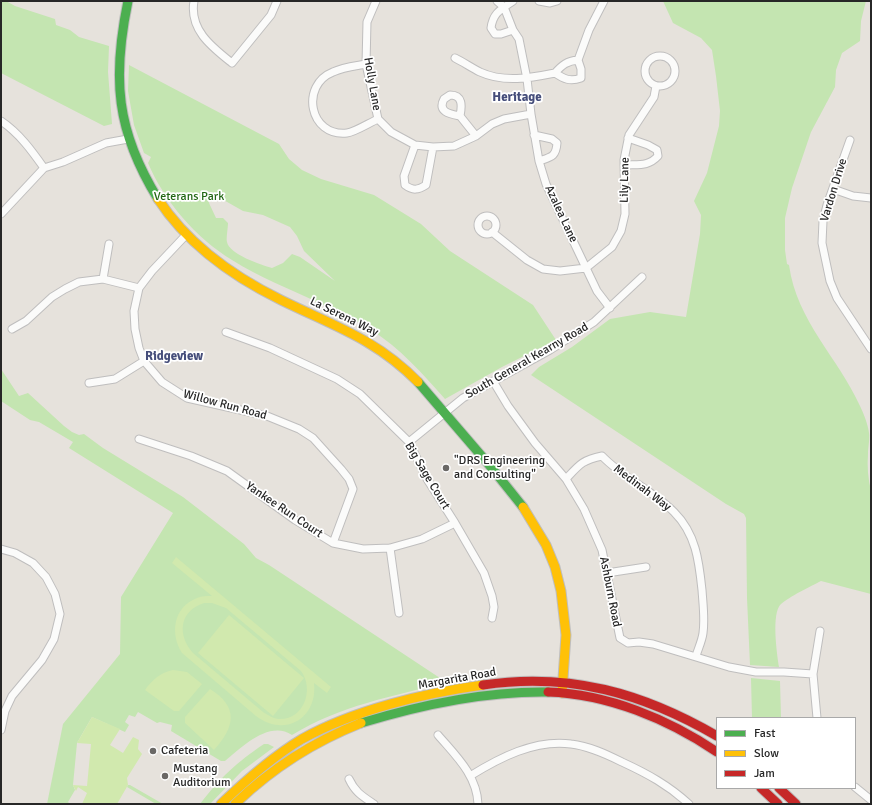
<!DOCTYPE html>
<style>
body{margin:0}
#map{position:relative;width:872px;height:805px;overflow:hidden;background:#e6e2dc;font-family:Signika,sans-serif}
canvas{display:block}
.frame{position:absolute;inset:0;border:2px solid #272727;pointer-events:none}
.legend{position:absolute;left:716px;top:717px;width:140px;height:72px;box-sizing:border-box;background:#fff;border:1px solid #a9a9a9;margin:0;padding:5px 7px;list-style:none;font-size:12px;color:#272727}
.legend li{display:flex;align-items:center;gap:8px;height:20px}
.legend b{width:20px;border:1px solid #a9a9a9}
</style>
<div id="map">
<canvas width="872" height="805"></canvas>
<div class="frame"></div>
<ul class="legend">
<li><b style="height:5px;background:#4caf50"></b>Fast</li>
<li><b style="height:5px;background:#ffc107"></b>Slow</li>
<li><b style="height:5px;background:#c62828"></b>Jam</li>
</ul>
</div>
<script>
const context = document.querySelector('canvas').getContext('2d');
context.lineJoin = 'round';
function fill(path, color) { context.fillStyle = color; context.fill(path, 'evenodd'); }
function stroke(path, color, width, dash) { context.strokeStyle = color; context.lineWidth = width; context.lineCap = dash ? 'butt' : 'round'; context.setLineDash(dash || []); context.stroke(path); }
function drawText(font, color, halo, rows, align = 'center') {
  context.font = font + ' Signika,sans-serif'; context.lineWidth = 3.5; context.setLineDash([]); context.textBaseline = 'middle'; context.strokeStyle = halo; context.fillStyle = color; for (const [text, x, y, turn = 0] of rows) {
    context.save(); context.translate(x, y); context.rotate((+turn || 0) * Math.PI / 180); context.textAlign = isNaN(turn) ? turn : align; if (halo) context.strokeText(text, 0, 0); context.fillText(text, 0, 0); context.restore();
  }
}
fill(new Path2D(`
 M1,1H6L15,6L55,19L56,25L70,30L79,37L109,46L108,72L112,124L104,126L1,73Z
 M663,1H866L861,21L860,41L842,53L836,70L835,87L811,132L792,188L785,218V250L787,264L789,265C797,322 838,357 860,406C864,414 868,425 869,433C870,439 868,447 868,454C867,466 868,479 871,491V594L821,581C811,586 789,597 781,604C771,613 777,654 779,667L750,665L747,598L746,518L744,514L726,504L531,375L539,367L572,347L610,319L650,312L686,317L700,234L701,215L694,201L707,173L719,126L720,111L716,76L712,50L701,38L673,23Z
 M129,65L279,144L289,159L302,170L321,179L374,195L421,224L450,251L533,305L556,340L502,367L445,399C421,372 401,349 370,329C354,319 336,311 319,303C290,289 259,277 232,260C196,238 164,201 148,163L151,157L144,153L134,125L128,91ZM206,190L243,211L263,215L290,227L297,236L304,251L335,281L300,257L292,254L283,263L272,268C261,265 229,254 227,242C226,238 228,228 228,223L223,218H216L209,203Z
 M1,369L19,396L28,393L64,426L72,432L79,435L84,434L103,448L183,497L244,544L256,558L269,565L446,682C392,697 341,705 292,735C269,720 242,747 225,761H221L171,731L172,725L160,722L157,723L138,712L135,717L129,715L125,722L129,725L125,732L92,717L77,743L73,785L75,790L68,802L70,804H47L63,724L120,654L121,597L173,513L69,448L73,442L39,422L30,420L1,401Z
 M751,678L780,681L781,718H752Z
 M264,744H268L274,747L242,771L210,804H200C220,778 237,762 264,744Z
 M128,785H130L163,804H156L127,787Z`), '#c4e5b1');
fill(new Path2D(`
 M176,557L331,687L327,693L314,683C318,718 285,738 256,716L182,653C170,634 173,607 197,598C202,596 207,596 212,596L172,563ZM204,603H212L226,608L301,671C315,690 303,721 278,719C272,718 268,715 263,712L193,653C177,635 179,611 204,603Z
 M229,615L304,678L273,716L198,653Z
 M173,670L187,672L202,684L179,711H174L145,690C153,679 160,673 173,670Z
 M210,689C239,707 235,727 214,750L185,723V717Z
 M92,717L120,729L110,745L123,753L133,737L139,740L138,749L142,754L127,778L128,785L117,804H82L87,793L78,787L76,791L73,785L87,786L91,744L77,743Z`), '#d1e9ae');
const street = new Path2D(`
 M194,1C189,30 212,47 232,63L271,15L277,1
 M376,1L367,22L366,64L378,119L391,132L415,145L433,147L454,146L476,136L492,124L504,119L531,114L527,79L519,39L513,30L504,7L497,1
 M539,1L550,3L557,1
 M513,30L501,34H495L491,28C493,13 500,10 513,1
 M645 71a15 15 0 1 1 30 0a15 15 0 1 1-30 0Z
 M455,58C463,62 472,68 480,72C504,83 530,78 555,73C564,79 570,82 581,78V69L578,60C567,61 562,65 555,73
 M578,60L589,30L604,1
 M366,64C355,66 343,67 333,72C300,85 309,137 347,133C355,132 369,123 378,119
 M450,95C463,95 462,106 460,116C450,114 437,112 444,99Z
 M531,114L539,161L546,184L597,291L610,308
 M460,116L476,136
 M1,121C19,133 32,151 44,168
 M534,135L552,139L557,143C556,157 551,157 539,161
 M850,140L827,205L823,221L822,243L830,281L837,298L871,349
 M415,145L404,176L405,185C413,191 418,190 426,185L433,147
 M624,165C638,164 648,167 658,156L657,150L648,145L628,138
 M833,189L853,196L871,198
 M1,214L44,168L63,162L106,143L128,139
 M478 225a9 9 0 1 1 18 0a9 9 0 1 1-18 0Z
 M492,232L527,260L543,269L560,271L586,268L612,247L621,231L625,214L624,160L629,135L654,97L656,86
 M186,235L152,271L139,288L134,311L135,329L139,348L144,361L162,382L187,398L267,416L299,429L313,438L341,469L349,479L353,489L333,543
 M103,279L109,244
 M12,329L26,321L52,297L65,289L79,282L103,279L139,288
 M226,332L270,348L337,379L360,394L409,442L427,479L455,523L484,573L492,596L494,607L492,618
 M493,381L508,406L535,443L566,479L584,509L602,550L620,638L628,643L639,642L653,644L729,667L756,672H784L813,674
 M89,383L115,379L144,361
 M139,439L191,456L227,471L295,520L333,543L363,549L390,548L422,539L455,523
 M409,442L463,398L550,350L594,322L642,277
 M566,479C579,465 582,460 602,456C623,478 652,490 674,512C696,534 699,561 702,590C703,605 705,619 703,633C702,641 698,649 696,656
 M390,548L399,613
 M1,549L15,553L33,563L46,577L55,594L60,614L54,639L42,660L12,696L5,711L1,730
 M607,573L646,567
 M817,718L813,674L820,631
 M438,735C455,755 477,775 478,804
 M470,776C499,758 535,739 571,744C589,746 606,754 622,762C648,774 668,785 689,804
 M349,779C355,792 362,796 374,804
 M855,787L871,800`);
const fast = new Path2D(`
 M128,1C112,78 116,131 158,199
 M418,382L491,467L523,507
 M361,723C420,705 486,691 548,692`);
const slow = new Path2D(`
 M158,199C188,245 232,276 281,300C334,326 376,339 418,382
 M523,507L546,545L555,567L561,591L566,635L562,693
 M221,804C246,780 272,757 302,739C354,710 425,693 483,685
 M235,804C272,768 313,742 361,723`);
const jam = new Path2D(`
 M483,685C569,672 643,693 717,736
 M548,692C608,694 668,719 717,752
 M761,788L778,804
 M779,788L796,804`);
stroke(street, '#bfbebe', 9);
stroke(fast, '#bfbebe', 11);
stroke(slow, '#bfbebe', 11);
stroke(jam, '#bfbebe', 11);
stroke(street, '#fbfbfa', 7);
stroke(fast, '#4caf50', 9);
stroke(slow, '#ffc107', 9);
stroke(jam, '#c62828', 9);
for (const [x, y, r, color] of [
 [446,468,4,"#6a6866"],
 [153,751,4,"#6a6866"],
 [165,776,4,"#6a6866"]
]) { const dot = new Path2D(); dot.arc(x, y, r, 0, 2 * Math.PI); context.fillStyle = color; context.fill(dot); stroke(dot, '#fff', 1.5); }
drawText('12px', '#272727', '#fff', [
 ["Holly Lane",372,84,80],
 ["Lily Lane",625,180,-89],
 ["Vardon Drive",834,190,-73],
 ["Azalea Lane",561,214,65],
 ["La Serena Way",344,317,26],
 ["South General Kearny Road",527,361,-30],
 ["Willow Run Road",225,405,15],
 ["Big Sage Court",427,476,59],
 ["Medinah Way",642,488,37],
 ["Yankee Run Court",284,510,34],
 ["Ashburn Road",610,592,79],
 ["Margarita Road",457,679,-10]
]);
drawText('12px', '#226714', '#fff', [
 ["Veterans Park",189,197]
]);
drawText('12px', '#272727', '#fff', [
 ["\"DRS Engineering",454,461],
 ["and Consulting\"",454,475],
 ["Cafeteria",161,751],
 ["Mustang",173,769],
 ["Auditorium",173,783]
], 'left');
drawText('bold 13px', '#454d7a', '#fff', [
 ["Heritage",517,98],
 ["Ridgeview",174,357]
]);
</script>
